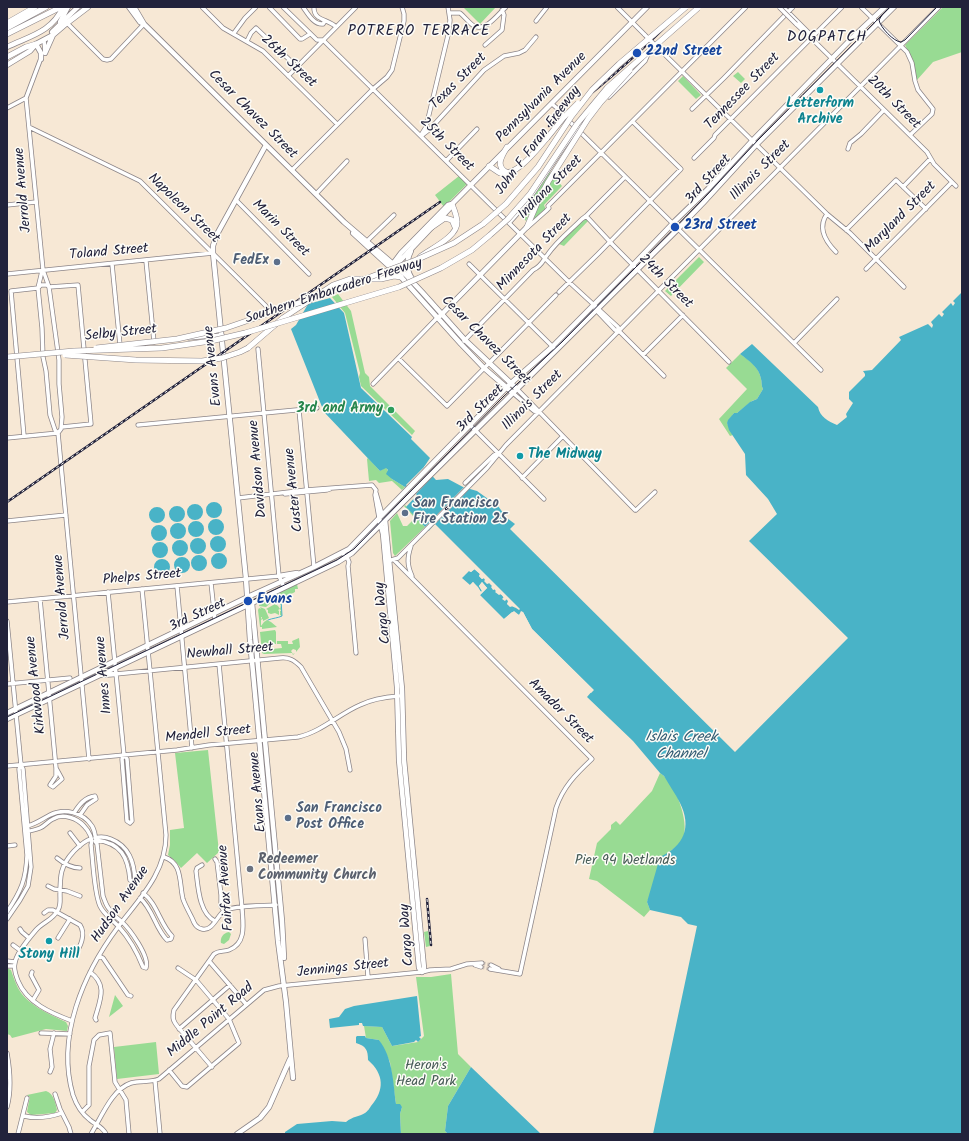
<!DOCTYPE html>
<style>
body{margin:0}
#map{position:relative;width:969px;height:1141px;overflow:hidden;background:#f7e8d5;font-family:Kalam,sans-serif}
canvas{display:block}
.frame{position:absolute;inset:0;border:8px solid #22223b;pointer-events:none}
</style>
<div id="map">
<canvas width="969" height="1141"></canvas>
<div class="frame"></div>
</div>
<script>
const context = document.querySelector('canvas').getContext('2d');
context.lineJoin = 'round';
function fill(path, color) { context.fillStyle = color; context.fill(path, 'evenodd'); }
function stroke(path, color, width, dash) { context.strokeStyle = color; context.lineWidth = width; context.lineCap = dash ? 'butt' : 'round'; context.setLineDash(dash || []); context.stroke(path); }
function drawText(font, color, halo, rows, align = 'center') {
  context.font = font + ' Kalam,sans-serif'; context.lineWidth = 3; context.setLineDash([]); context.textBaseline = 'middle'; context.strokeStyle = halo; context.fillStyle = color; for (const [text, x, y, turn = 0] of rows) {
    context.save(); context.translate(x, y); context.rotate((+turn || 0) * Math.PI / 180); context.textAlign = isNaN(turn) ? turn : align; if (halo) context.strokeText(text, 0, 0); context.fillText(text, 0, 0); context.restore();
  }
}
fill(new Path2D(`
 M463,7H496L480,24Z
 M943,7H962V52L933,62L917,80L912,60L905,45Z
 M738,72L745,79L741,83L733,76Z
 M683,76L701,95L696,99L678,81Z
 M550,172L562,186L544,205L546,210L534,220L533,217L543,194L538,193L526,221L518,212L538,190Z
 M459,176L467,184L444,207L435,195Z
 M585,218L589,220L564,246L559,244Z
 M699,257L704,262L671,296L665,291Z
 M338,294L351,311L365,373L369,377L370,386L415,431L412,435L361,386L359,377L360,373L345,313L332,297Z
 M740,354C750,361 759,367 761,379C762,382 761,385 763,389L757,399L752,401L737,413H734L727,423L733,435L730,436L719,419L747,389L726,368Z
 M368,458L380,471L386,467L392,479L405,487L402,490L392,481L379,483L376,480L369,481L367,459Z
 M405,505L425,527L395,556L393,553L390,521L397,513L403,526H407L414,519L413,516L404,506Z
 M297,584L298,589H295V592L281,599L282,616L280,615V611H281L280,609L278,610L279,611V615L275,613L271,614L268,613V610L266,609L275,604L278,606L280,609L281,605L277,602L280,601H273L266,607L259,606L260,602Z
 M260,607L265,609L269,618L263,621V619L261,620L262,617H261V626L264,622L267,620L271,622L277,627L262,629V627H260L258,610L259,608L261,609Z
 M275,630L276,632V644H272V649L282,648L281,644H277V641H288V644H293L292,641L299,638L300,647L296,652V650L293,649L291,651L293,654L295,653L293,655L292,653L264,654L262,653L260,632Z
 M208,750L219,852L207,863L197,853L181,868L175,861L168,855L170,845V830L184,828L175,753Z
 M660,773C675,782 690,822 683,839C680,846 672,848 668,854C665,858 663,864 661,868C657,879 652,891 647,902L650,910L644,917L597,881L589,879L597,843L611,829V825L616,821L620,825L652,791Z
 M428,931L430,946L426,947L424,932Z
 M229,932L231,934L229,940L224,944L221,943C220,938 223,933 229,932Z
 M7,968L11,970C13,976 15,982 18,988C27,1005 49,1014 66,1022L68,1026L67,1031L46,1029L12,1038L10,1035L7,1034Z
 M451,974L458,1054L471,1067L448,1106L445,1131L448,1134H401L400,1114L402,1107L396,1104L390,1062L379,1040L366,1038L364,1026L382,1027L392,1046L418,1042L424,1036L416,977H431Z
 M115,995L123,1006L109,1017Z
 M156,1042L159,1074L117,1079L114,1047Z
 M46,1091C54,1094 55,1102 57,1110L55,1113L31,1115L27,1112L29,1101L30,1097L27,1095Z`), '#98db93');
fill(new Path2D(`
 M962,292V1134H653L697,926L688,924L681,917L650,910L647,902L660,857C684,846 692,827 680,803C675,793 669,785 664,776L660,773L633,741L587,697L593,690L532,629L523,612L519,615L512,612L504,619L480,595L487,588L482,582L479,586L482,591L481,592L473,582L470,585L462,578L469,571L471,572L474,569L480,574L479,576L482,579L484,578L488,584L489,582L493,586V590L494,589C498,593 504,595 505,601L506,599L509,601L507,604L516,608L435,525L429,531L406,507L417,495L407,486L405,487L392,479L386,474L388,470L386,468L380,471L324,412L291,329L296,325L308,304L330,298L344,313L361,388L412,437L411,439L430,458L424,467L436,480L448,479L463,487L477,491L498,506L507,518L515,524L510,529L735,752L848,638L749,541L777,514L768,499L746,475L745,454L729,430L727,423L728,420L734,413H737L750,402L757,399L763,389C761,385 762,382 761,379C759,367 749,361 740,354L752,344L818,407C820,417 828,421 837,425L847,417L846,414L853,403L849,399V392L865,376V374L863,371L872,370L901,340L899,337L928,324L932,328L933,325L931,322L939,314L942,317L944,314L942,312L951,303L953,306L955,303L953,301Z
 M206 510a8 8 0 1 1 16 0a8 8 0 1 1-16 0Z
 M187 512a8 8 0 1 1 16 0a8 8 0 1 1-16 0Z
 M169 514a8 8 0 1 1 16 0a8 8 0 1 1-16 0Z
 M149 515a8 8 0 1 1 16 0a8 8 0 1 1-16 0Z
 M208 527a8 8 0 1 1 16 0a8 8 0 1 1-16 0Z
 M188 529a8 8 0 1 1 16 0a8 8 0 1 1-16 0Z
 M170 531a8 8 0 1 1 16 0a8 8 0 1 1-16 0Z
 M151 533a8 8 0 1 1 16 0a8 8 0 1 1-16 0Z
 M210 544a8 8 0 1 1 16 0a8 8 0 1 1-16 0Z
 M190 546a8 8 0 1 1 16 0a8 8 0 1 1-16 0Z
 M172 548a8 8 0 1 1 16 0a8 8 0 1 1-16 0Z
 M152 550a8 8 0 1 1 16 0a8 8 0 1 1-16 0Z
 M211 561a8 8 0 1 1 16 0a8 8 0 1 1-16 0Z
 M191 563a8 8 0 1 1 16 0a8 8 0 1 1-16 0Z
 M174 565a8 8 0 1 1 16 0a8 8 0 1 1-16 0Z
 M154 567a8 8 0 1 1 16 0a8 8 0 1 1-16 0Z
 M417,996L421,1036L419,1037L421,1039L418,1042L416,1040L414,1042L392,1046L382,1027L363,1026L362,1023H359V1025L330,1028L329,1019L339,1017L345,1009L354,1006Z
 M357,1036H365L366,1038L379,1040C393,1058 393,1082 396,1104H400L402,1107L400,1114L401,1134H285V1132L297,1124L332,1121L346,1122C353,1116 359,1117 365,1113C367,1112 370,1108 371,1106C385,1090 384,1074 368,1060C368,1050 366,1046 356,1043V1037Z
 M471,1067L540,1133L448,1134L445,1131L448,1106Z`), '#49b3c7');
fill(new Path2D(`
 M425,466L434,475L415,495L406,485Z
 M465,486L471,487L456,503L458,506L456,507L454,505L429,530L425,527Z
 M435,524L520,609L519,610L513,606L510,607L507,604L508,601L506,599L505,601L502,599L504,597L501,594L499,595L495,592L496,591L495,589L493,590L491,587L492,586L489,583L487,584L484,581L485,580L484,578L482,579L479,576L480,574L475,569L471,572L469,571L468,569L471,570L475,567L435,527L431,532L429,531Z
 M473,582L478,587L481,592L482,591L479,586L482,582L488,589L487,588L480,595L476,587L473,585L471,586L470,585Z
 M514,611L519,615L521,611L523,612L532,629L594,690L591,693L589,692L591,690L531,630L522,614L518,617L514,613L505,620L504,619Z`), '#f7e8d5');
stroke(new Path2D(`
 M268,620C273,618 278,618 282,616L281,599L284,597`), '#49b3c7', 1);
stroke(new Path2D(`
 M482,963L491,965
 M481,967L490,969`), '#ccc0b6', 3.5, [3.5, 2]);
const minor = new Path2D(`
 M202,7L223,28L263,51L337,124
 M269,7L300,39H302L310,34
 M283,7L317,40H323L569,282L618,327L619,331L664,376
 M303,7C308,14 314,25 323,24L325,21
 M314,7C313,21 329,19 336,27
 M617,7L645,35
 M783,7L810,34L811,38
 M861,7L907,52L912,63L915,81L918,90L933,109L932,114L910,135
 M450,13H460C465,17 469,23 474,26C486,32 498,14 506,7
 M536,21L547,7
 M67,23L103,59L107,60L111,59L144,24
 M796,24L811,38L927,152L934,164L956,186
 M234,33L245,18L256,7
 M44,40L45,53
 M247,41L251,33L256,28L297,67
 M485,45L502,30L504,15L502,10
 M655,45L827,214L850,233L904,287
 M41,58L26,98L43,270L49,287L59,360V384L62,417L61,429L58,433L89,759
 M288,76L356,7
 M609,97L645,61L648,54
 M552,104L558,109
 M7,108L26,98
 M692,109L724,78L793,7
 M568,120L821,370
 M29,127L140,181L266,306
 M421,135L426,127L449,31L450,20L448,7
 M421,136L430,129L484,70L504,56L519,53L525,50L536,37
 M848,149L850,143L861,134L884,110
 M694,158L714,138L715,135L842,7
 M446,161L477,129
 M292,170L373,89L387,77L392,70L404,21V14L402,7
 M903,187L930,159
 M316,194L347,161
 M236,200L309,274
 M7,205L36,202
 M827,214C817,228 826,242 836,252
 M586,216L613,245L729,362
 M509,223C540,191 556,151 585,120
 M528,227L546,211L549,208L548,206L746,7
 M846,230L896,180L926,209
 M365,243L394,215
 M146,261L154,342
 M112,264L120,345
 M469,264L554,348
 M866,269L952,182
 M42,271L38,288L42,328L43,357L46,371L50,415L55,430L58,433
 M7,274L213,253
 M559,292L598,254L681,169L633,122
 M595,309L615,330L619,331
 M189,338L222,335
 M464,341L533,270C542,266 543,260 548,254C557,241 571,230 582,219L586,216L625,177
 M794,343L837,299
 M258,349L279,576L284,587
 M643,355L683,315
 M398,358L447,406L556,295
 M373,384L437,318
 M517,389L635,510
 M513,393L534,411L538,412
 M299,410L314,567
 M138,425L317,408
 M470,425L544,499
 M24,436L11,291L38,288L41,285H47L49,287L78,285L91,424L62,427
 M7,438L58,433
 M522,478L563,436
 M465,483L494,455L498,453
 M376,493L382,514
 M285,494L327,490L330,489
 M238,498L306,490L372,485L376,490L375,495L379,518
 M636,510L655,492
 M7,521L66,515
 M411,546C407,558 407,565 412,576
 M342,553L347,557L349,562L348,566L356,653
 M394,560L592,759C576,774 563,787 556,808L520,974L490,969
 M388,561L398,558L487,468L506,445L939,7
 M211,583L215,620
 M177,586L192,748
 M108,592L124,755L127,759L132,821L130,823
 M40,599L56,768V776L50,785L53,787L62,779L56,768
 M7,602L279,576
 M7,621L21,765L23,769L31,867L28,886L20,900L7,919
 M116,674L280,658C289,657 294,660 301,667L339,732L346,749L350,770
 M7,684L70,678
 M124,755L122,759L127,821L130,823
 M7,766L177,750L209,745L298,737C321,732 339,714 360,705C372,699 386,697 399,696
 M74,813C79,805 85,797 95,796L96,799L87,805L80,815
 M27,826C36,824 42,819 50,815C64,808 83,812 92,826C95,831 95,836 96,840
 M25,832C30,831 35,830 40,828C45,826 48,821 53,819C63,813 77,818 84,826C89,831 93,839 91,845C93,861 94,893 100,906C104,915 113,920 119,927C130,939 137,952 143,967L146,968C150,957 130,929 121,921C117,918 113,915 110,910C106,906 105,901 103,896L97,844L95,841
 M70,833L80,846
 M95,838C101,836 106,837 111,839C129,846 134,862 135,880L133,882
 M96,840C121,843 128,857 130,880L133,882
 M7,846L15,845
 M164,857C183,863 179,883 183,899C185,905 189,912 192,918C194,923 196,928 202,929C212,932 217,916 224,911C234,905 263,906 276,905
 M57,858C63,863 72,868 80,868
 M215,859L217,862L221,895V906L224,911
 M202,865L197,868L196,871C198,886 199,914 215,921
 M48,886L54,889L67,891L80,896
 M140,898C153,909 155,928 167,940L171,939L172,936C160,924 157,903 143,893
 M7,912C21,891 26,880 27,855L19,769L21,765
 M44,913L48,910H53L80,925C86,934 81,947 74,955
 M20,929L22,932L29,938
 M58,938L70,919
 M365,939L368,977
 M13,945L21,951
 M99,956L103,958L128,995L131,996
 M7,961L15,962
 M209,961L246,1004
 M475,965L481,967
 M491,965L499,969
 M7,966H14
 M32,972L31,975L39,990L33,1000
 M90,972C108,985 100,1000 95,1018L96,1020
 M72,1021C51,1013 27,1003 18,981C16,975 13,969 15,963C16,954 30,937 36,930C43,922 53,920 58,910C61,905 60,900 60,895C60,876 60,866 74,851C78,847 86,840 91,839
 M179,1029L230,985
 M41,1033L70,1034
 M7,1053C10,1070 12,1089 7,1107
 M212,1067L178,1027C173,1021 172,1018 174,1010L214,954C219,950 224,952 229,950C247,943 243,923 242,908L219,664
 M169,1070L182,1086L187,1087L239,1043L229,1019L196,980L178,968
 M50,1072L52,1067L50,1049L54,1033
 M155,1081L160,1134
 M55,1094L60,1109L69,1127L71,1134
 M82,1112L89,1105V1066L94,1040L99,1035L110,1033L115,1082L126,1100L129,1134
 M24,1116C36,1119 50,1117 62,1113
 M18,1134L27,1098
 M91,1134C101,1118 112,1089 131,1083C140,1080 150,1083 159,1079L264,990L279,986L422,972L430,970L451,969L467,964L482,963
 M106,1134C103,1127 96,1125 90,1120C82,1114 76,1104 73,1095C56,1037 83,974 118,927C139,899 166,873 166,835L142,589`);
const major = new Path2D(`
 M129,7L140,22L144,24L344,222L406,275L422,292L465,340L517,389
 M134,7L144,24
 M60,22L68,7
 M52,32L78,7
 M36,44L41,53V59
 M7,47C30,36 52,32 63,7
 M45,53L53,35
 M7,65L30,51L36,44L53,35L67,23
 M266,145L216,236L213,246V253L246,579L250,640L278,941L286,1002L293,1078
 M353,233L401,277L461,344L484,368L513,393
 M411,251C406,261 406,271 413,280
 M392,265L401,253L448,205L452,204
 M392,267L397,264L450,208L452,204L647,7
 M440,316L527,227
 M379,518L383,534L397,687L399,760L419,968L422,972
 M385,520L402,689L404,760L424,968L422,972
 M279,576L297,573
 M250,602L252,603L282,921L284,958
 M103,675L116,674
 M7,713L252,595L314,567L349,549L510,384L552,347L633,265L675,221L708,189L752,141L813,78L851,39L885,7
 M7,719L252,603L338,562L352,553L678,229L703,203L756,145L894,7
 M237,1134L260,1118L269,1107L290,1059`);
const highway = new Path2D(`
 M7,23L35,7
 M67,23L88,7
 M7,28L46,7
 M7,34L61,7
 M7,57L26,47L36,44
 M489,166C493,168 496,171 500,173C517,177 537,149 547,138
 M506,172C495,166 502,156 507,147
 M432,227L445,218L452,220L455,227
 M527,227L538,201
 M420,257C430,249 458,237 457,222C457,216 454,209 452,204
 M248,348L283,318L333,285L350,279H381L394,276L401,277`);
stroke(minor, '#8c8588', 5);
stroke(major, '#8c8588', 6);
stroke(highway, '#8c8588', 6);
stroke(minor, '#fff', 3.5);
stroke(major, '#fff', 4.5);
stroke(highway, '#fff', 5);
stroke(new Path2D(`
 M882,15L879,20C880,27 894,42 901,42L905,40L937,7
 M7,717L337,560L354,549L503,397L562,342L706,196L758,140L890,7`), '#22223b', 1);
const rail = new Path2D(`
 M549,126C594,93 636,57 675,17
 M7,502L440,202
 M446,509L454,502
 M427,899L431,945`);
stroke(rail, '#22223b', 2.5);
stroke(rail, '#fdfcf7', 1, [3]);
const minorBridge = new Path2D(`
 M779,7L796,24
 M645,35L655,45
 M558,109L565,117`);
const highwayBridge = new Path2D(`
 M547,138L564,117L578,103
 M538,201L548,182L588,119L601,102L630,70
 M96,348L177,339L226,328L319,296L416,260L454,243L483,224L506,204L538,167L571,117L592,90L619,64L686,7
 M65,355L136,360L202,361L222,358L240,352L248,348
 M7,357L74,351L162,348L211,341L245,333L399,287L441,268L472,250L490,235L508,219L530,194L577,124L607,88L698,8`);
stroke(minorBridge, '#8c8588', 5, []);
stroke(highwayBridge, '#8c8588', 6, []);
stroke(minorBridge, '#fff', 3.5);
stroke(highwayBridge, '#fff', 5);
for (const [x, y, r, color] of [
 [637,53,5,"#1a4fb4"],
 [820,90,4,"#0f9aa8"],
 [675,227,5,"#1a4fb4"],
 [277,262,4,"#5c6f8a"],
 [391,410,4,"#2e9e5b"],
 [520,456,4,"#0f9aa8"],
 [405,513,4,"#5c6f8a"],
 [248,601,5,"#1a4fb4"],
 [288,818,4,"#5c6f8a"],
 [250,869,4,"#6b7280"],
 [49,941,4,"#0f9aa8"]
]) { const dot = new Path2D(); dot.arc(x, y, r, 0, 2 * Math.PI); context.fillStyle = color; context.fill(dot); stroke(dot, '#fdfcf7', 1.5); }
drawText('bold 14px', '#164399', '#fdfcf7', [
 ["22nd Street",646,53],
 ["23rd Street",684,227],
 ["Evans",257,601]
], 'left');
drawText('14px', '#22223b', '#fdfcf7', [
 ["26th Street",288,62,43],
 ["Texas Street",459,82,-45],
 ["Tennessee Street",743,92,-46],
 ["Pennsylvania Avenue",542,98,-45],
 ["20th Street",893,103,45],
 ["Cesar Chavez Street",252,115,45],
 ["John F Foran Freeway",539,141,-53],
 ["25th Street",446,145,45],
 ["Illinois Street",761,171,-45],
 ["3rd Street",709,180,-48],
 ["Indiana Street",551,188,-45],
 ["Jerrold Avenue",24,190,-95],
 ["Napoleon Street",183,209,44],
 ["Maryland Street",901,218,-45],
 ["Marin Street",280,229,45],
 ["Toland Street",109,253,-5],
 ["Minnesota Street",535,253,-46],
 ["24th Street",665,282,45],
 ["Southern Embarcadero Freeway",334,292,-18],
 ["Selby Street",121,334,-6],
 ["Cesar Chavez Street",485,341,45],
 ["Evans Avenue",214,366,-96],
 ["Illinois Street",533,401,-45],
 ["3rd Street",481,409,-45],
 ["Davidson Avenue",259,469,-95],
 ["Custer Avenue",295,490,-96],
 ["Phelps Street",142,578,-5],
 ["Jerrold Avenue",63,597,-95],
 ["Cargo Way",384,613,-96],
 ["3rd Street",198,616,-25],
 ["Newhall Street",230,652,-5],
 ["Innes Avenue",105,675,-95],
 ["Kirkwood Avenue",37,685,-96],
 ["Amador Street",560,712,45],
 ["Mendell Street",208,735,-6],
 ["Evans Avenue",259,792,-95],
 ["Fairfax Avenue",227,888,-94],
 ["Hudson Avenue",121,905,-55],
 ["Cargo Way",408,935,-94],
 ["Jennings Street",343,969,-6],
 ["Middle Point Road",211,1021,-40]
]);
drawText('bold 14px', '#0d838f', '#fdfcf7', [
 ["Letterform",820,105],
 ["Archive",820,121],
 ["The Midway",528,456,"left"],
 ["Stony Hill",49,956]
]);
drawText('bold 14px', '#4e5e75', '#fdfcf7', [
 ["FedEx",269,262,"right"],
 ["San Francisco",413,505],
 ["Fire Station 25",413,521],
 ["San Francisco",296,810],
 ["Post Office",296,826]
], 'left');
drawText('bold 14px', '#27864d', '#fdfcf7', [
 ["3rd and Army",383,410]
], 'right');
drawText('bold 14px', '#5b616d', '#fdfcf7', [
 ["Redeemer",258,861],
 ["Community Church",258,877]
], 'left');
drawText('14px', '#455a55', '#fdfcf7', [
 ["Pier 94 Wetlands",625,862],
 ["Heron's",426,1067],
 ["Head Park",426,1083]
]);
context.letterSpacing = '1px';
drawText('15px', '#22223b', '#fdfcf7', [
 ["POTRERO TERRACE",419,32],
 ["DOGPATCH",827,38]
]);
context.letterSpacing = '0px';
drawText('italic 15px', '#325c73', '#fdfcf7', [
 ["Islais Creek",681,738],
 ["Channel",681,755]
]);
</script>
